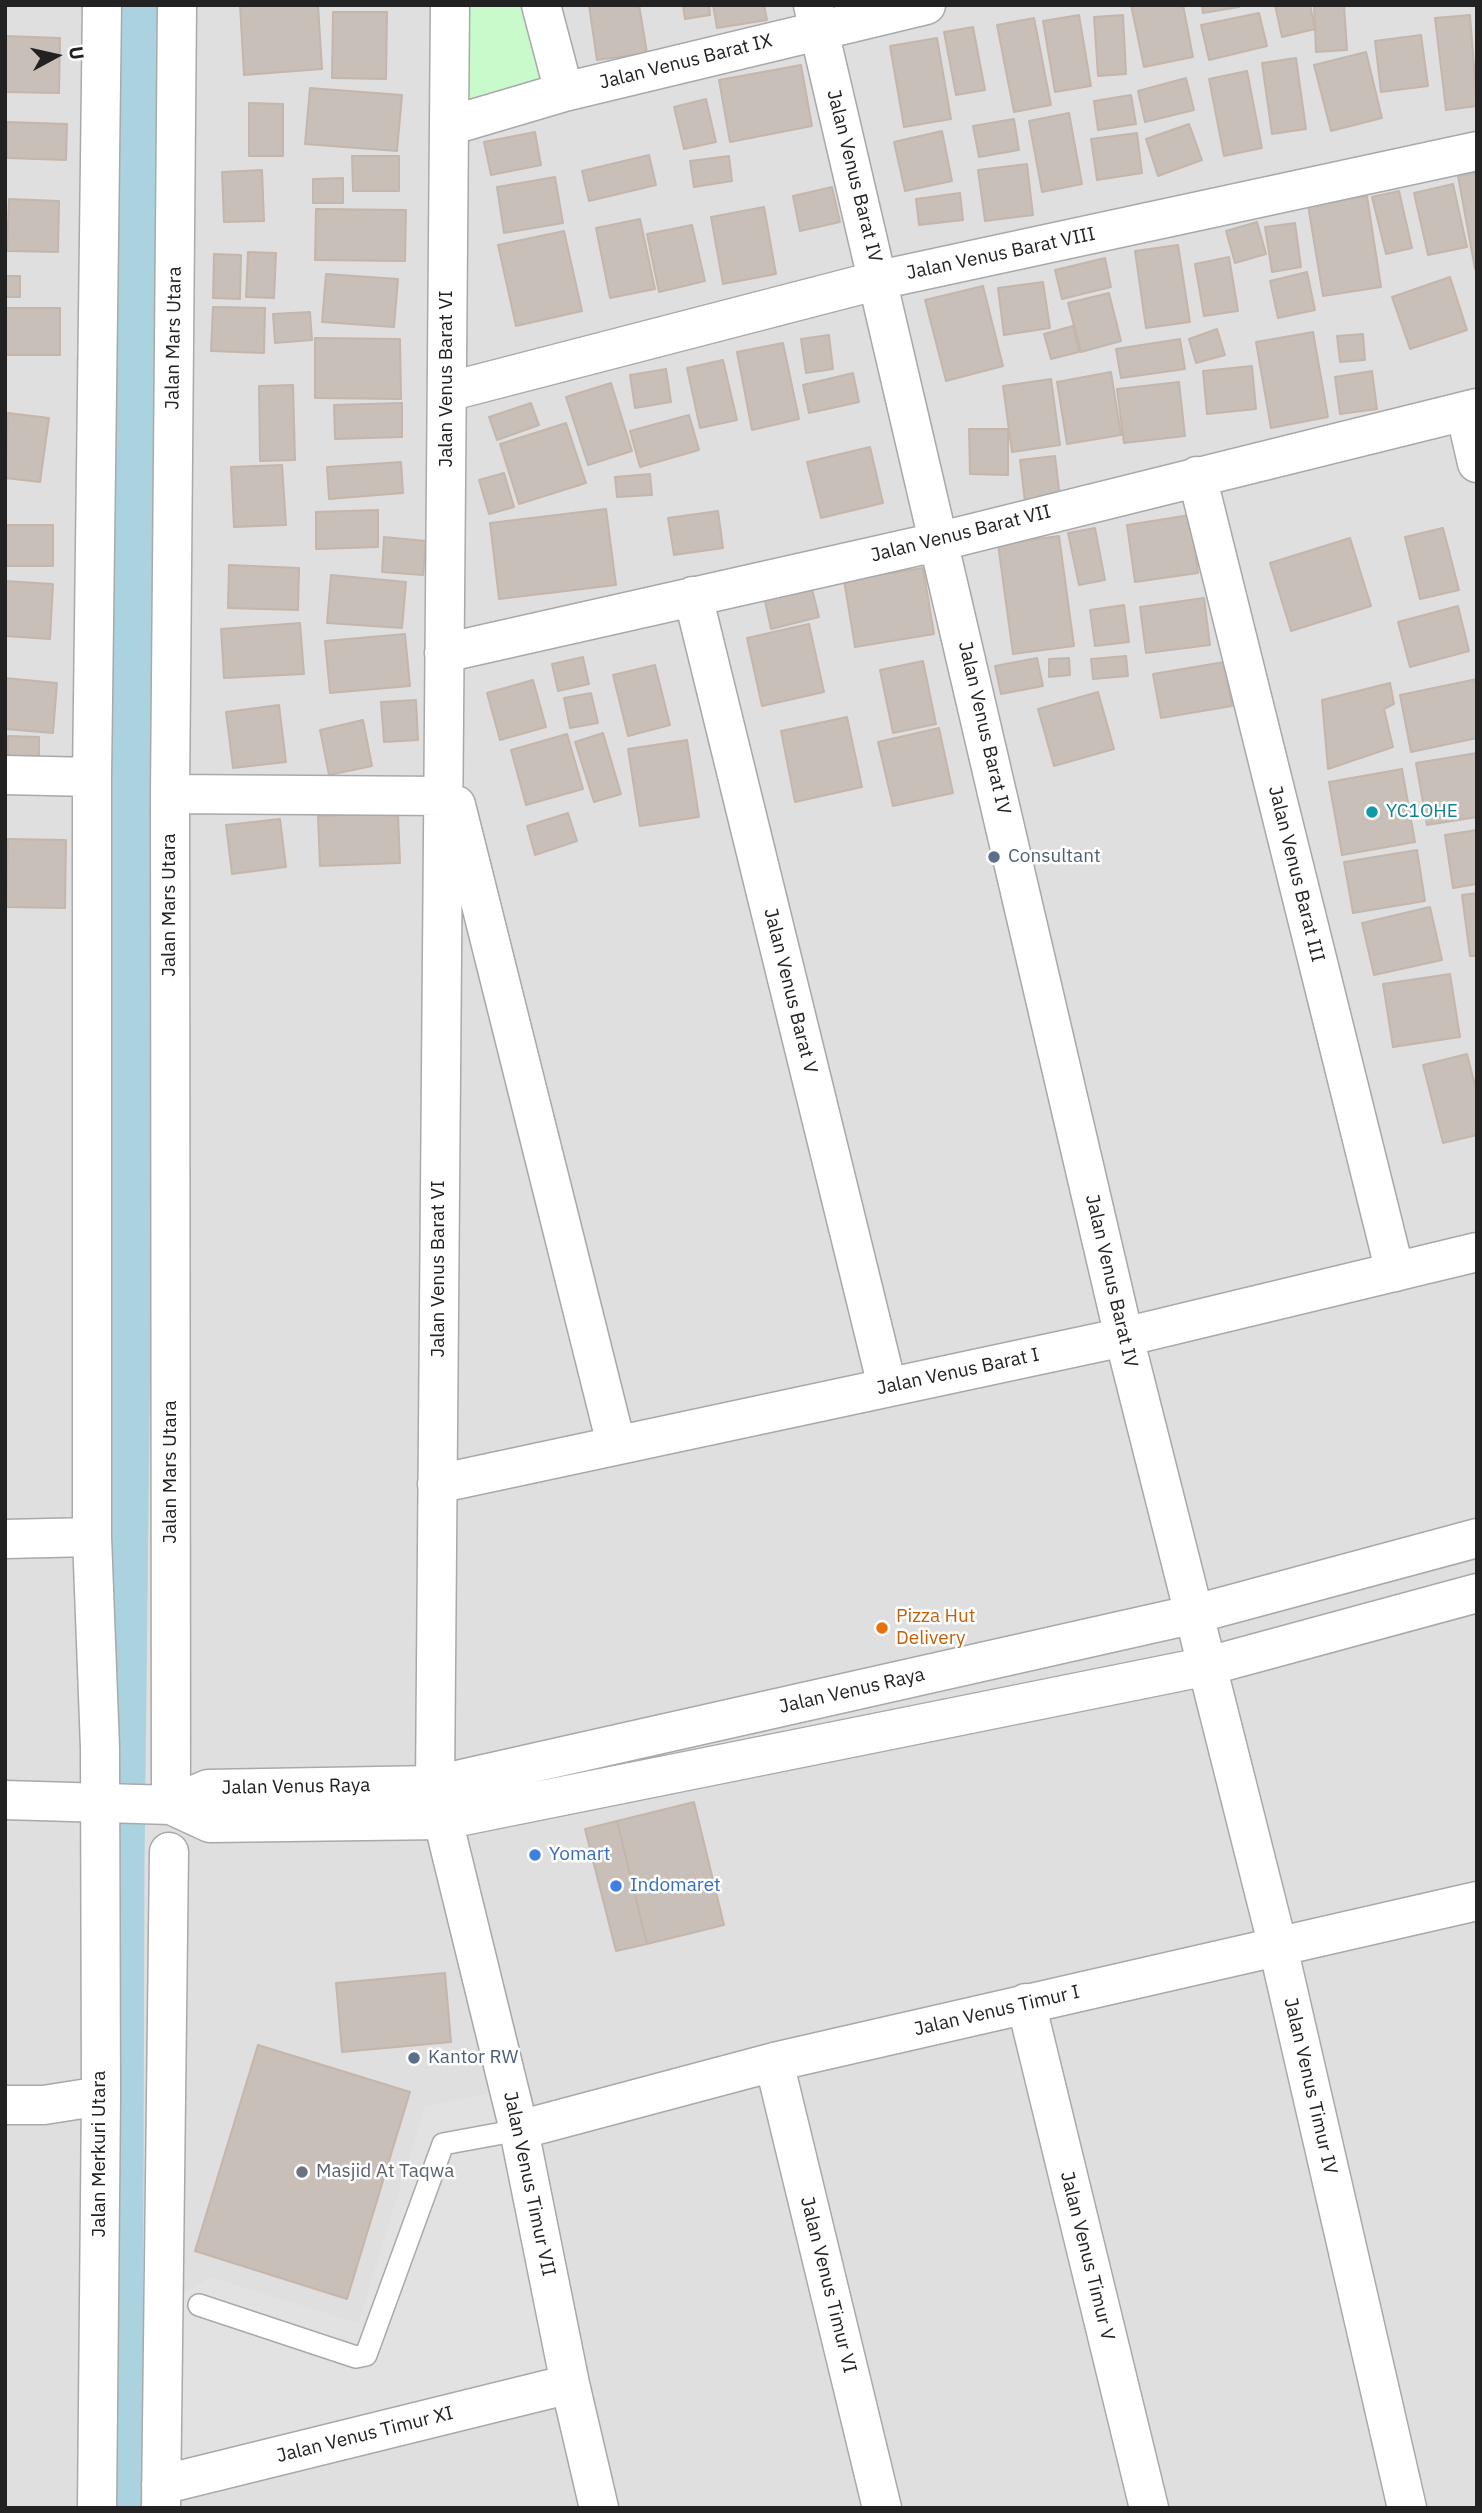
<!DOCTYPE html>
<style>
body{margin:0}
#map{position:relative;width:1482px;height:2513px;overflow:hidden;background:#f2efe9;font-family:"IBM Plex Sans",sans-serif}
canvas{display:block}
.frame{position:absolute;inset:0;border:7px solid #222;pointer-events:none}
.north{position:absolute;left:21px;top:21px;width:70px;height:70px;-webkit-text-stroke:5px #fff;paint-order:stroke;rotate:82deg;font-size:19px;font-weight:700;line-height:28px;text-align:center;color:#222}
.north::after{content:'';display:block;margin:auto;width:24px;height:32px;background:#222;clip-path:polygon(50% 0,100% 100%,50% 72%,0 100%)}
</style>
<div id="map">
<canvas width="1482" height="2513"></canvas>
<div class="frame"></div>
<div class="north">U</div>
</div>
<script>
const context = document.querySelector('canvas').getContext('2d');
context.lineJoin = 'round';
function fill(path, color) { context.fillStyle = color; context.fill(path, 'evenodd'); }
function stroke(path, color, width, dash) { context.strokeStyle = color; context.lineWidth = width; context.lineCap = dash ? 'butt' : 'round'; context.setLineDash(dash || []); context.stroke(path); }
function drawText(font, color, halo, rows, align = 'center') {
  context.font = font + ' "IBM Plex Sans",sans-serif'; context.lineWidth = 5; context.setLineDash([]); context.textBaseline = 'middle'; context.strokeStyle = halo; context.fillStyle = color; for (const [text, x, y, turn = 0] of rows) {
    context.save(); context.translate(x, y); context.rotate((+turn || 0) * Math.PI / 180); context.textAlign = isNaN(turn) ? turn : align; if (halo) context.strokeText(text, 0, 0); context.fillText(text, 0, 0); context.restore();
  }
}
fill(new Path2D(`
 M5,5H1477V2508H5Z`), '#e0dfdf');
fill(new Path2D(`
 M462,5H532L554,86L458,110Z`), '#c8facc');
fill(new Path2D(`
 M492,2092L550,2372L177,2463L180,2296L210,2277L358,2323L425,2107Z`), '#e2e2e2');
stroke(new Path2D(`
 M119,2508L121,1863L142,5`), '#aad3df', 47);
const building = new Path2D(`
 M240,5H318L322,69L244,75Z
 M589,5H639L647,53L597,60Z
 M683,5H709L710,15L685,19Z
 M713,5H764L767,20L717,28Z
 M1131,5H1183L1193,57L1144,67Z
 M1202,5H1239V7L1203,13Z
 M1275,5H1310L1315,29L1282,37Z
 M1314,5H1344L1347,50L1316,52Z
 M333,12H387L386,79L332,78Z
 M1259,13L1267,46L1209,60L1201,25Z
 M1079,15L1091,86L1055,92L1043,21Z
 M1123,15L1126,74L1098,76L1094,17Z
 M1470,15L1477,106L1446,110L1435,18Z
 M1034,18L1051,105L1014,112L997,25Z
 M973,27L985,90L956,95L944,32Z
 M1421,35L1428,86L1381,92L1375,41Z
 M5,36L60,38L59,93L5,92Z
 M937,38L951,119L904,127L890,46Z
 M1366,52L1382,118L1331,131L1314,65Z
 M1296,58L1306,129L1272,134L1262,63Z
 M801,65L812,126L730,142L719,80Z
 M1247,71L1262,148L1224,156L1209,79Z
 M1186,78L1194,110L1145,122L1138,91Z
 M310,88L402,95L397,151L305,144Z
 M1131,95L1136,124L1098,130L1094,101Z
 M706,99L716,142L684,149L674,107Z
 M249,103L283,104V156H249Z
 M1069,113L1082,184L1042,192L1029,121Z
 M1014,119L1019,150L979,157L973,126Z
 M7,122L67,124L66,160L7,158Z
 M1189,124L1202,160L1158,176L1146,139Z
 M942,131L952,181L905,191L894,142Z
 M535,132L541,165L491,175L484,142Z
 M1137,133L1142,173L1097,180L1091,139Z
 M649,155L656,185L589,201L582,171Z
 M352,156H399V191H353Z
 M729,156L732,181L694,187L690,161Z
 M1027,164L1033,215L985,221L978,170Z
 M262,170L264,221L224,222L222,172Z
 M1477,172V269H1475L1458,176Z
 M555,177L563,223L504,233L497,187Z
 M343,178V203H313V179Z
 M1453,184L1467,247L1428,255L1414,193Z
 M832,187L840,222L800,231L793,196Z
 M1399,191L1412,248L1386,254L1372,197Z
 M960,193L963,220L919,225L916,199Z
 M1367,196L1381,287L1323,296L1308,205Z
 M9,199L59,201L58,252L7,251Z
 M764,207L776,274L723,284L711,217Z
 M316,209L406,210L405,261L315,260Z
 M640,219L655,289L610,298L596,228Z
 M1257,222L1266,254L1235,263L1226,231Z
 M1295,223L1301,267L1272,272L1265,227Z
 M692,225L705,281L659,292L647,234Z
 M564,231L582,311L516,326L498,245Z
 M1178,245L1190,322L1146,328L1135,251Z
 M248,252L276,253L274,298L246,297Z
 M214,254L241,255L240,299L213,298Z
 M1229,257L1238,311L1204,316L1195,264Z
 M1105,258L1111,287L1062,299L1055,270Z
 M1307,272L1315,310L1278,318L1270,281Z
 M326,274L398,279L394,327L322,322Z
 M5,276H20V297H5Z
 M1450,277L1467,330L1410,349L1392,297Z
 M1043,282L1050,328L1004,335L998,288Z
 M983,286L1003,366L946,381L925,300Z
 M1109,293L1121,341L1081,352L1068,303Z
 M213,307L265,308L264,353L211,351Z
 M5,308H60V355H5Z
 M310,312L312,340L275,343L273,314Z
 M1073,326L1079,352L1051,359L1044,334Z
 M1217,329L1225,355L1196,363L1189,339Z
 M1313,332L1328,417L1271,428L1256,342Z
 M1363,334L1365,360L1340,362L1337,336Z
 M829,335L833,369L806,373L801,339Z
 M315,338L400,339L401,399L315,398Z
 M1180,339L1185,369L1121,378L1116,349Z
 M783,343L799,419L752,430L737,352Z
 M723,360L737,420L700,428L687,368Z
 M1252,366L1256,409L1207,414L1203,371Z
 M666,369L671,402L635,408L630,375Z
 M1372,371L1377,409L1340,414L1335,377Z
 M1111,372L1121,435L1067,444L1057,382Z
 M853,373L859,402L809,413L803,385Z
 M1051,379L1060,445L1012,452L1003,386Z
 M1179,382L1185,436L1124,443L1117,389Z
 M611,383L632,451L588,465L566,397Z
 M293,385L295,460L260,461L259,386Z
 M402,403V437L335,439L334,405Z
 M531,403L539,425L497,440L489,417Z
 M8,413L49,418L40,482L5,478Z
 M689,415L699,450L640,467L630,431Z
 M566,423L586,483L519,504L500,444Z
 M969,429H1008V475L970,474Z
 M870,447L883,503L821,518L807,462Z
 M1055,456L1060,498L1025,502L1020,460Z
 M401,462L403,493L329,499L327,467Z
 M282,465L286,525L234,527L231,467Z
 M504,473L514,507L489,514L479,480Z
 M650,474L652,495L617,497L615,477Z
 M606,509L616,585L499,599L490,523Z
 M378,510V547L316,549V512Z
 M718,511L723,548L674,555L668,518Z
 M1190,515L1198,573L1135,582L1127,525Z
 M5,525H53V566H5Z
 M1095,528L1105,580L1079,585L1068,533Z
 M1443,528L1459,590L1420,599L1405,537Z
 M1059,536L1074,646L1013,654L998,544Z
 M384,537L426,541L423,575L382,572Z
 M1350,538L1371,606L1291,631L1270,563Z
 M229,565L299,568L298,610L228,608Z
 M923,568L934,634L855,647L844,580Z
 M331,575L406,582L402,628L327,623Z
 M5,581L53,584L50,639L5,636Z
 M810,581L819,617L771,629L763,592Z
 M1204,598L1210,645L1146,653L1140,607Z
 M1124,605L1129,642L1095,646L1090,610Z
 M1458,606L1469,651L1410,667L1398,622Z
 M300,623L304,674L224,678L221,629Z
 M809,624L824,692L762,706L747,638Z
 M405,634L410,686L330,693L325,641Z
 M1126,656L1128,676L1093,679L1091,659Z
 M583,657L589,684L558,691L552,664Z
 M1037,658L1043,686L1001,694L995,666Z
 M1069,658L1070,675L1049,677V659Z
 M923,661L936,724L893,733L880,670Z
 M1224,662L1232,706L1161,718L1153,674Z
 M655,665L670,725L628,736L613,675Z
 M5,678L57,683L53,733L5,729Z
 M1477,679V738L1411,752L1400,695Z
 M533,680L546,727L500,740L487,693Z
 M1390,683L1394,704L1384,709L1393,747L1328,769L1322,700Z
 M1098,692L1114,749L1054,766L1038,709Z
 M591,693L598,723L570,728L564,698Z
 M416,700L418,740L384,742L381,702Z
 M279,705L286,762L233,768L226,712Z
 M847,717L862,787L795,802L781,731Z
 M363,720L372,766L329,775L320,730Z
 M939,728L953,793L893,806L878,742Z
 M603,733L621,794L594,802L575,742Z
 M567,734L583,789L526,805L511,750Z
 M8,736L39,737V762L8,761Z
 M687,740L699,817L640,826L628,749Z
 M1477,753V817L1427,825L1416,763Z
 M1402,769L1415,842L1342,855L1329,782Z
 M398,813L400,863L320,866L318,816Z
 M568,813L577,841L535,855L527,826Z
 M280,819L286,867L232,874L226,825Z
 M1477,830V884L1453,888L1445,835Z
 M8,839L66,840L65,908L6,907Z
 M1417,850L1425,901L1353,913L1344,862Z
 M1477,893V956H1470L1462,895Z
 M1430,907L1442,960L1374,975L1362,923Z
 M1450,974L1460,1037L1393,1047L1383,984Z
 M1467,1054L1477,1093V1135L1443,1143L1423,1065Z
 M694,1802L724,1925L647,1944L617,1821Z
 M617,1821L647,1944L616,1951L585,1829Z
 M445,1973L451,2042L342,2052L336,1983Z
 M258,2045L410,2092L347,2299L195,2251Z`);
fill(building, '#c7bfb8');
stroke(building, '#c4b6ab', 2);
const service = new Path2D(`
 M199,2305L356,2357L366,2355L443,2144L519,2130`);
const minor = new Path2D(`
 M541,5L564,92
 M813,5L1124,1337L1278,1947L1407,2508
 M449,126L564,92L926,5
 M447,392L879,280L1477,151
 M1465,411L1477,463
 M1197,476L1395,1272
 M693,596L887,1386
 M444,653L941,541L1477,408
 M5,775L92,777
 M170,794L443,796
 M456,805L616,1444
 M437,1484L1124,1337L1477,1252
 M5,1539L92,1537
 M435,1785L450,5
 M171,1805L170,794L177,5
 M443,1820L519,2130L570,2384L599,2508
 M1026,2003L1149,2508
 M774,2062L882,2508
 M5,2105H44L101,2096
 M519,2130L774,2062L1477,1901
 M161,2485L570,2384
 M97,2508L101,2096L100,1748L92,1537V777L102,5
 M161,2508L169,1852`);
const tertiary = new Path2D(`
 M5,1800L171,1805L210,1823L443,1820L1208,1666L1477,1593
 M171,1805L208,1789L435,1785L1195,1614L1477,1538`);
stroke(service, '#a9a9a9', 24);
stroke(minor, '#a9a9a9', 41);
stroke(tertiary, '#a9a9a9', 41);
stroke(service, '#fff', 21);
stroke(minor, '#fff', 38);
stroke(tertiary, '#fff', 38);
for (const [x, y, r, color] of [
 [1372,812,7,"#0f9aa8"],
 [994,857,7,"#5c6f8a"],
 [882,1628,7,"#e8710a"],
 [535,1855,7,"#3f7fe0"],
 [616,1886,7,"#3f7fe0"],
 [414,2058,7,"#5c6f8a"],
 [302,2172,7,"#6b7280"]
]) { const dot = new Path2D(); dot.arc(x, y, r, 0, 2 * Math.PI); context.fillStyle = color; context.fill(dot); stroke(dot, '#fff', 2.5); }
drawText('19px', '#222', '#fff', [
 ["Jalan Venus Barat IX",686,62,-14],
 ["Jalan Venus Barat IV",854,176,76],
 ["Jalan Venus Barat VIII",1001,254,-12],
 ["Jalan Mars Utara",174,338,-89],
 ["Jalan Venus Barat VI",447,379,-90],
 ["Jalan Venus Barat VII",961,534,-14],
 ["Jalan Venus Barat IV",984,728,77],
 ["Jalan Venus Barat III",1296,874,76],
 ["Jalan Mars Utara",170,905,-90],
 ["Jalan Venus Barat V",790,991,76],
 ["Jalan Venus Barat VI",439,1269,-90],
 ["Jalan Venus Barat IV",1111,1281,77],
 ["Jalan Venus Barat I",958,1372,-12],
 ["Jalan Mars Utara",171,1472,-90],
 ["Jalan Venus Raya",852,1691,-13],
 ["Jalan Venus Raya",296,1787,-1],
 ["Jalan Venus Timur I",997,2011,-13],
 ["Jalan Venus Timur IV",1310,2086,77],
 ["Jalan Merkuri Utara",100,2154,-90],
 ["Jalan Venus Timur VII",529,2184,78],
 ["Jalan Venus Timur V",1087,2256,76],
 ["Jalan Venus Timur VI",828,2285,76],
 ["Jalan Venus Timur XI",365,2435,-14]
]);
drawText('19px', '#0d838f', '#fff', [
 ["YC1OHE",1386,812]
], 'left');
drawText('19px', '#4e5e75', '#fff', [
 ["Consultant",1008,857],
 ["Kantor RW",428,2058]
], 'left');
drawText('19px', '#c56008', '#fff', [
 ["Pizza Hut",896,1617],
 ["Delivery",896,1639]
], 'left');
drawText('19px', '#366cbe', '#fff', [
 ["Yomart",549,1855],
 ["Indomaret",630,1886]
], 'left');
drawText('19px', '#5b616d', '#fff', [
 ["Masjid At Taqwa",316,2172]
], 'left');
</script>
